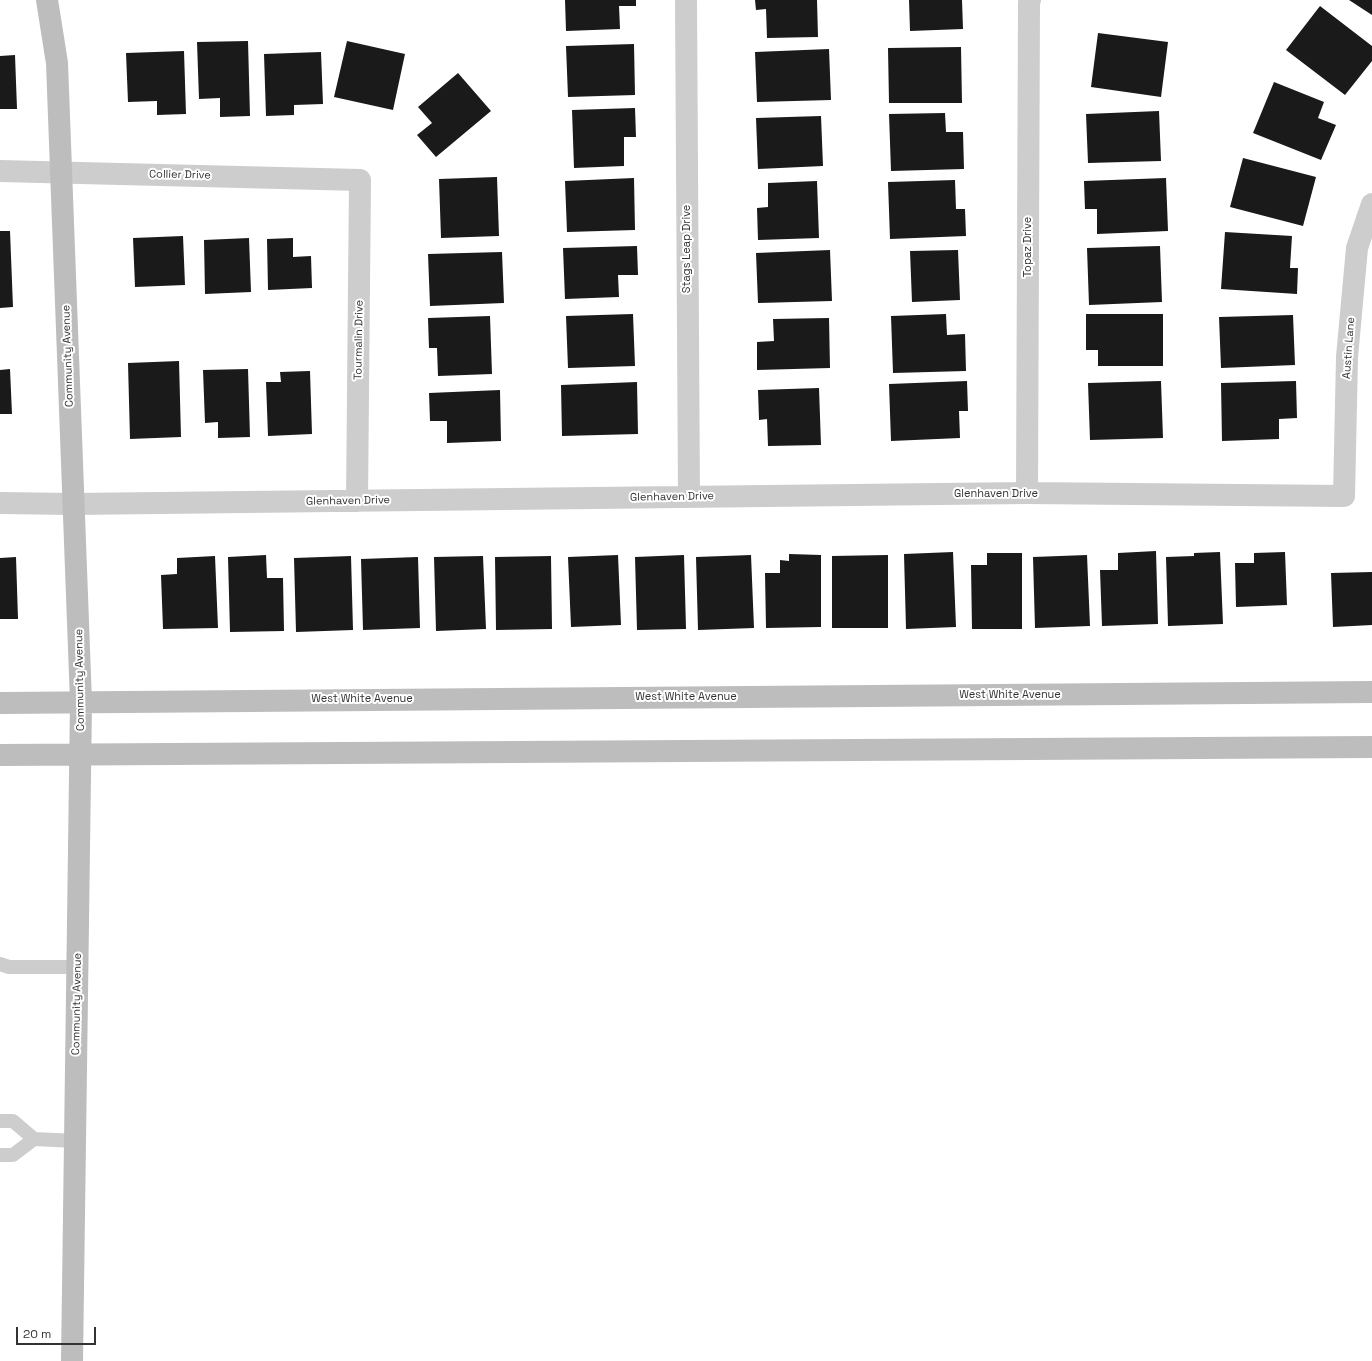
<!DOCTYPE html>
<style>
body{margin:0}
#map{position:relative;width:1372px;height:1361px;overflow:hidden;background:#fff;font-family:"Space Grotesk",sans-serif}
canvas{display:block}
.scale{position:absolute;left:16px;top:1327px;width:80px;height:18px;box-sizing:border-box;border:2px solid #333;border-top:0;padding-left:5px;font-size:12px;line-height:14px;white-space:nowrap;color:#333;-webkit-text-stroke:3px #fff;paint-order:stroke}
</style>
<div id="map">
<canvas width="1372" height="1361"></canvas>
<div class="scale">20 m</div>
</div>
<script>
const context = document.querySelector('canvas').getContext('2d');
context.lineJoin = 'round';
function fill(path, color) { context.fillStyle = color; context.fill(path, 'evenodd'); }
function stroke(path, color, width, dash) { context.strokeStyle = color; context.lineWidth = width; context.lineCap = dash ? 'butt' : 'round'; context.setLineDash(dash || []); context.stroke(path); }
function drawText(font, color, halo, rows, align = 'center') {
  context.font = font + ' "Space Grotesk",sans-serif'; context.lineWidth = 4; context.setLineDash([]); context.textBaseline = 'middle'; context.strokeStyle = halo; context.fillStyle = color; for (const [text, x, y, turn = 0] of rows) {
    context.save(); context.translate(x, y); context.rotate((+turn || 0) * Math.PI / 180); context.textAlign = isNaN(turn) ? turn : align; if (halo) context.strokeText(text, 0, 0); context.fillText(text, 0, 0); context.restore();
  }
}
fill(new Path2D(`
 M565,0H636V6H619L620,29L566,31Z
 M755,0H817L818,37L767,38L766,9L756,10Z
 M909,0H962L963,29L910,31Z
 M1349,0H1372V15Z
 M1320,6L1372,46V61L1345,95L1286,50Z
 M1098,33L1168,42L1161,97L1091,87Z
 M248,41L250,116L220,117V98L199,99L197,42Z
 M347,41L405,54L393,110L334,97Z
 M634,44L635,95L568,97L566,46Z
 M961,47L962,103H889L888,48Z
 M829,49L831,100L757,102L755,52Z
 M184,51L186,114L157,115V101L128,102L126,53Z
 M321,52L323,104L294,105V115L266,116L264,54Z
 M15,55L17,109H0V56Z
 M458,73L491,111L436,157L417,135L432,123L418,107Z
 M1274,82L1324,102L1318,118L1336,125L1321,160L1253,133Z
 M635,108L636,137H624V166L574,168L572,110Z
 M1159,111L1161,161L1088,163L1086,114Z
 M945,113L946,132H963L964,169L891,171L889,114Z
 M821,116L823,166L758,169L756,118Z
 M1243,158L1316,177L1303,226L1230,207Z
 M497,177L499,236L441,238L439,179Z
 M634,178L635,230L567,232L565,181Z
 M1166,178L1168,231L1097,234V209H1085L1084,181Z
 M955,180L956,209H965L966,236L890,239L888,182Z
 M817,181L819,238L758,240L757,208L768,207V183Z
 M0,231H10L13,307L0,308Z
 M1225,232L1292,236L1290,268H1298L1297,294L1221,289Z
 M183,236L185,285L135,287L133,238Z
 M249,238L251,292L205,294L204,240Z
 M293,238V257L311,256L312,288L268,290L267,239Z
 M637,246L638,275H618L619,297L565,299L563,248Z
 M1160,246L1162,302L1089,305L1087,248Z
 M830,250L832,301L758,303L756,253Z
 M958,250L960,300L912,302L910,251Z
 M502,252L504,303L430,306L428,254Z
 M633,314L635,366L568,368L566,316Z
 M946,314L947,335L965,334L966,371L893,373L891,316Z
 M1086,314H1163V366H1098V350H1086Z
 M1293,315L1295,365L1221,368L1219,317Z
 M490,316L492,374L438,376L437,348H429L428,318Z
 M829,318L830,368L757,370V342L774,341L773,319Z
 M179,361L181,437L130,439L128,363Z
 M10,369L12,414H0V370Z
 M248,369L250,437L218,438V422L205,423L203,370Z
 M310,371L312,434L268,436L266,382H281L280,372Z
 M967,381L968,411H959L960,438L891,441L889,384Z
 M1161,381L1163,438L1090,440L1088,383Z
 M1296,381L1297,418L1279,419V439L1222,441L1221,383Z
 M637,382L638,434L562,436L561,385Z
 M819,388L821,445L768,446L767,419L759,420L758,390Z
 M500,390L501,441L447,443V421H430L429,393Z
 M1156,551L1158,624L1102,626L1100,570H1118V553Z
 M953,552L956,627L906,629L904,554Z
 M1220,552L1223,624L1168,626L1166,557L1194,556V553Z
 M1285,552L1287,605L1236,607L1235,563H1254V553Z
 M987,553H1022V629H972L971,565H987Z
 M789,554L821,555V627L766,628L765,573H780V560L789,561Z
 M266,555L267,578H283L284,631L230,632L228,557Z
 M618,555L621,625L571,627L568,557Z
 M684,555L686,629L637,630L635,557Z
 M751,555L754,628L698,630L696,557Z
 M888,555V628H832V556Z
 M1087,555L1090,626L1035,628L1033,557Z
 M215,556L218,628L163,629L161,575L177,574V558Z
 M351,556L353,630L296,632L294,558Z
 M483,556L486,629L436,631L434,557Z
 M551,556L552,629L496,630L495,557Z
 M16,557L18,619H0V558Z
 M418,557L420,628L363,630L361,559Z
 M1372,572V625L1333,627L1331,573Z`), '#1a1a1a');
stroke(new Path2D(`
 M0,964L9,967H78
 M0,1121H13L34,1139L76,1141
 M0,1155H13L34,1139`), '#cdcdcd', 14);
stroke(new Path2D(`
 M686,0L689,497
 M0,171L360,180L357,501
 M1027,493L1029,3L1030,0
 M0,503L73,504L1027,493L1344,496L1347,357L1357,248L1372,204`), '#cdcdcd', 22);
stroke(new Path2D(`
 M47,0L57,63L81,702L72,1361
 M0,703L1372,692
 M0,755L1372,747`), '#bdbdbd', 22);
drawText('11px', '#333', '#fff', [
 ["Collier Drive",180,175,1],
 ["Topaz Drive",1028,247,-90],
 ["Stags Leap Drive",687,249,-90],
 ["Tourmalin Drive",359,340,-89],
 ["Austin Lane",1349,348,-86],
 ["Community Avenue",68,356,-92],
 ["Glenhaven Drive",996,494],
 ["Glenhaven Drive",672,497,-1],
 ["Glenhaven Drive",348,501,-1],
 ["Community Avenue",80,680,-91],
 ["West White Avenue",1010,695],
 ["West White Avenue",686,697],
 ["West White Avenue",362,699],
 ["Community Avenue",77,1004,-89]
]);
</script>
